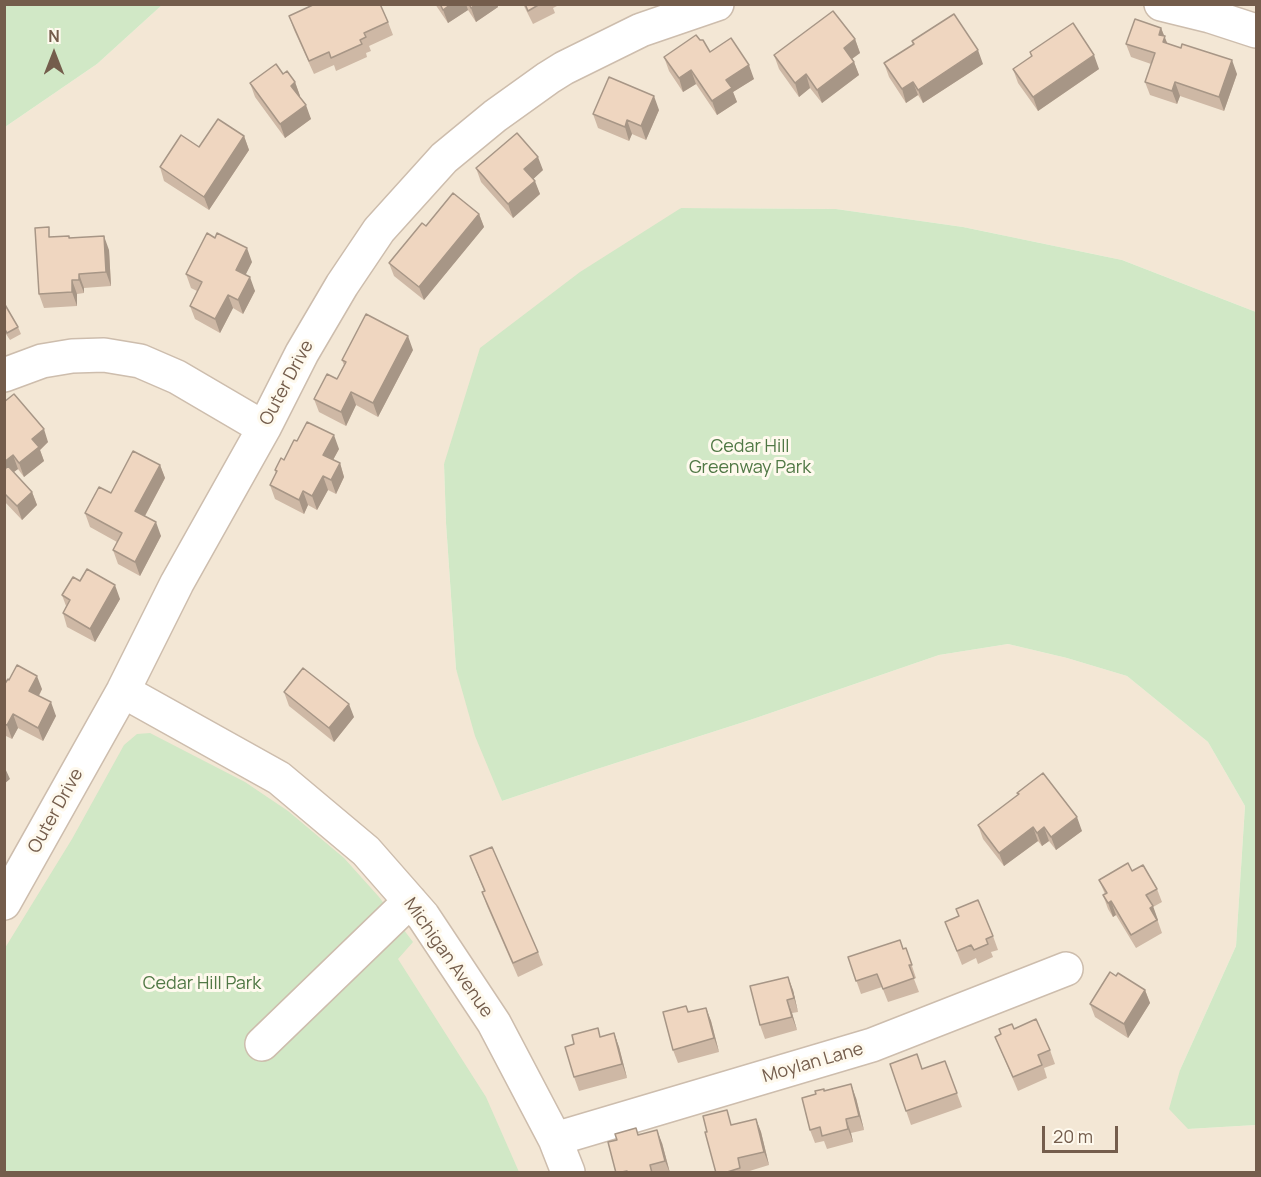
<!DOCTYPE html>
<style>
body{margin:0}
#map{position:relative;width:1261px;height:1177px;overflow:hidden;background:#fbf5e7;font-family:Manrope,sans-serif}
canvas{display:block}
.frame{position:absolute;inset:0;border:6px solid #745d4c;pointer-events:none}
.north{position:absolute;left:24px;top:24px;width:60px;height:60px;-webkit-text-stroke:4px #fef9ed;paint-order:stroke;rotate:0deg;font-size:16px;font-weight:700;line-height:24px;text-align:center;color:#745d4c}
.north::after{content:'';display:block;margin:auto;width:21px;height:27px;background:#745d4c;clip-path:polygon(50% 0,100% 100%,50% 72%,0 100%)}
.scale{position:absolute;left:1042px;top:1126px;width:76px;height:27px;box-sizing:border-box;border:3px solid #745d4c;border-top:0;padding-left:8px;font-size:18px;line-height:21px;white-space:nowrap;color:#745d4c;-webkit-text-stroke:4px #fef9ed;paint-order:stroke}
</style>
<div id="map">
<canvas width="1261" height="1177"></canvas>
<div class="frame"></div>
<div class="north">N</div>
<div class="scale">20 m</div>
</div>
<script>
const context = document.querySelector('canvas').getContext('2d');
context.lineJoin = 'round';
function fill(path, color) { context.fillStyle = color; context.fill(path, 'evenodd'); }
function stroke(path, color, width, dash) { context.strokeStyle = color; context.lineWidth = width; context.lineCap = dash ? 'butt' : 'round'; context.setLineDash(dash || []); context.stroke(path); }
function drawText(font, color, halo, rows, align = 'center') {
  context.font = font + ' Manrope,sans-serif'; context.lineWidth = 6; context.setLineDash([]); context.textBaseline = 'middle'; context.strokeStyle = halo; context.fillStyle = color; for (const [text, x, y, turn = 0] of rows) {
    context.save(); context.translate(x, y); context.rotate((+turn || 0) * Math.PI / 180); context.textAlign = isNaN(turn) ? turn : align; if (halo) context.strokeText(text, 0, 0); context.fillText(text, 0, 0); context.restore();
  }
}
fill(new Path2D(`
 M162,5H1256V312L1122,260L963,227L836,209L681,208L444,464L446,523L456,669L502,801L594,770L750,720L939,655L1008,644L1067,658L1127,676L1208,742L1245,806L1236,946L1180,1070L1188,1129L1256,1125V1172H5V127L97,64Z`), '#f3e7d5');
fill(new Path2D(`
 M5,4H162V5L97,64L5,127Z
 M681,208L836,209L963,227L1122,260L1256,312V1125L1188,1129L1169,1109L1180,1070L1236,946L1245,806L1208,742L1127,676L1067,658L1008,644L939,655L750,720L594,770L502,801L475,736L456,669L446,523L444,464L480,348L580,272Z
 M150,733L245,782L288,811L344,858L379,897L413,942L398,959L486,1097L519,1172H5V948L72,839L124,745L137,734Z`), '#d1e8c6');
const minor = new Path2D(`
 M1161,4L1210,16L1256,31
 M4,375L42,361L72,356L104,355L140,361L177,377L264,428
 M123,691L279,778L366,851L423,916L494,1023L555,1139L568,1172
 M4,903L123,691L177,583L264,428L302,353L342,285L379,230L444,158L495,116L548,78L564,68L641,30L717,4
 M262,1044L410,901
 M555,1139L872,1045L1066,969`);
stroke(minor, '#cdbdad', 36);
stroke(minor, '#fff', 33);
fill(new Path2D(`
 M435,4H497L498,7L476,22L468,10L448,23Z
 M523,4H561L553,8L555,13L533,24Z
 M289,16L388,22L393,35L369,46L371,51L366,53L367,57L336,71L334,65L314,74L294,30Z
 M1161,28L1167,43L1237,74L1224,111L1180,96L1177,104L1150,95L1145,82L1151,64L1131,57L1126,44Z
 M855,39L860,53L852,59L854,62L859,75L822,103L810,88L799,97L779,69L774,55Z
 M700,40L710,52L754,79L733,92L737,102L717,115L696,84L683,92L669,71L664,57Z
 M912,41L983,64L923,103L918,95L906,103L889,77L884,63L913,45Z
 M1030,52L1099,69L1038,111L1018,83L1013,69L1031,57Z
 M283,74L295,82L300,96H299L311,119L285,138L255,97L250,83Z
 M659,110L646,140L632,134L629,141L598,128L593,114Z
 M244,136L249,150L209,210L164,181L160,167L199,147Z
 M476,168L543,170L533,179L540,194L513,218L481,182Z
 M479,214L484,227L424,300L394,276L389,263L426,226Z
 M52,237L70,238L109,250L111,286L84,288V293L77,294V306L44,308L39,294Z
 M252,262L245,275L255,291L243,314L233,308L220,333L195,319L190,306L197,291L191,288L186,274Z
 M4,303L18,327L21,334L10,340L4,331Z
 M413,350L378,417L356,405L346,426L319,412L314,399L337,379L344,365L342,360Z
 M4,402L48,442L40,450L44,461L24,477L18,469L13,472L32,492L37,505L22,520L4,501Z
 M297,441L339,449L333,460L340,463L344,477L336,494L328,490L317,510L308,505L304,514L275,499L270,485L276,474L275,470L284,460Z
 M160,465L165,478L145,516L161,536L140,576L118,564L113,550L117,542L90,527L85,513L111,493Z
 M80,581L120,599L95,642L67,627L63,613L66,606L62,595Z
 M4,685L42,689L39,696L56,716L43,741L18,728L12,739L4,735Z
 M284,692L354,717L334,742L289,706Z
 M1017,793L1082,831L1056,850L1049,841L1042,846L1038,841L1004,866L983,839L978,825L1018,795Z
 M470,856L538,952L543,965L518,977L487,906L482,892L484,891Z
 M1132,871L1157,889L1162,902L1153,907L1162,933L1136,948L1116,915L1113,917L1108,909L1103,895L1105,894L1099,880Z
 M945,922L993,936L998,950L991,952L993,957L978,964L976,958L962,965Z
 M906,948L916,978L914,979L919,992L888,1002L882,987L861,994L848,957Z
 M1116,976L1145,990L1150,1003L1128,1038L1095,1017L1090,1004Z
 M793,990L798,1012L792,1013L797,1030L765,1039L760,1025Z
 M686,1006L689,1012L706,1008L711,1021L719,1052L678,1063L673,1050Z
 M1014,1029L1050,1050L1055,1064L1044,1068L1047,1078L1018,1091L995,1037Z
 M614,1033L619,1047L627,1078L579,1091L574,1077L601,1037Z
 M945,1061L962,1107L911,1125L890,1064L922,1069Z
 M824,1091L856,1098L864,1130L851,1133L853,1142L827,1149L824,1141L815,1143L810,1130Z
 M756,1119L761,1132L769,1165L743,1173H716L733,1125Z
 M638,1135L662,1143L670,1173H616Z`), '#ceb8a5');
fill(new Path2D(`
 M451,4H466L468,10L448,23L443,10Z
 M476,4H497L498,7L476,22L471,8Z
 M1161,28L1170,50L1168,55L1159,35Z
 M855,39L860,53L849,61L844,48Z
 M978,50L983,64L923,103L918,90Z
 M1094,55L1099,69L1038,111L1033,97Z
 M1232,60L1237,74L1224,111L1219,97Z
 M854,62L859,75L822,103L817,90Z
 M749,65L754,79L733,92L737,102L717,115L712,101L726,80Z
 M691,70L696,84L683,92L679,78Z
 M806,74L810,88L799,97L795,83Z
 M295,82L300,96L296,99L291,86Z
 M913,82L918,95L906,103L902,89Z
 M1175,82L1180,96L1177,104L1172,91Z
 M654,96L659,110L646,140L641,126Z
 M306,105L311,119L285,138L280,124Z
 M627,120L632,134L629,141L625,127Z
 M244,136L249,150L209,210L204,197Z
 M538,157L543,170L529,183L524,169Z
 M535,181L540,194L513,218L508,204Z
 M479,214L484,227L424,300L419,287Z
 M104,236L109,250L111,286L106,272Z
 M247,248L252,262L241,284L236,270Z
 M79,274L84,288V293L79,280Z
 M250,277L255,291L243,314L238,300Z
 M72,280L77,294V306L72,292Z
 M228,295L233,308L220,333L215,319Z
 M408,336L413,350L378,417L373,403Z
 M351,392L356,405L346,426L341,412Z
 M44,429L48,442L40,450L44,461L24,477L19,463L32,439Z
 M334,435L339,449L328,469L323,455Z
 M13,455L18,469L6,478L4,475V462Z
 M340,463L344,477L336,494L331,480Z
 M160,465L165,478L140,525L135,511Z
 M323,476L328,490L317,510L312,496Z
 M303,491L308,505L304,514L299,500Z
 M32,492L37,505L22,520L17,506Z
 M156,522L161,536L140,576L135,562Z
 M115,585L120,599L95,642L90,629Z
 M37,676L42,689L34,705L29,691Z
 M51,702L56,716L43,741L38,728Z
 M349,704L354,717L334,742L329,728Z
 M13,714L18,728L12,739L7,725Z
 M4,766L10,779L4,784Z
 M1077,817L1082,831L1056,850L1051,837Z
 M1033,827L1038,841L1004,866L999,853Z
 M1044,827L1049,841L1042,846L1037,833Z
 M1111,901L1116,915L1113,917L1108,903Z
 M1153,906L1158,920L1157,921L1150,908Z
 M788,977L793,990L798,1012Z
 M1145,990L1150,1003L1128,1038L1124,1024Z
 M787,1000L792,1013L797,1030L792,1017Z
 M706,1008L711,1021L719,1052L714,1038Z
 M614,1033L619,1047L627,1078L622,1064Z
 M851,1084L856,1098L864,1130L859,1116Z
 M756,1119L761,1132L769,1165L764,1152Z
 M846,1119L851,1133L853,1142L848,1129Z
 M657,1130L662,1143L670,1173L665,1161Z`), '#a79686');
const building = new Path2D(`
 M315,4H380L388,22L364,33L366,37L360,40L362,44L331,58L329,52L309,61L289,16Z
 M440,4H451L443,10Z
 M469,4H476L471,8Z
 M525,4H540L528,11Z
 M833,11L855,39L844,48L854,62L817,90L806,74L795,83L774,55Z
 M954,14L978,50L918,90L913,82L902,89L884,63L914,44L912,41Z
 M1135,19L1161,28L1159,35L1165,36L1163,42L1181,48L1182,44L1232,60L1219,97L1175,82L1172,91L1145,82L1155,53L1126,44Z
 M1073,23L1094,55L1033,97L1013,69L1032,56L1030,52Z
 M696,35L700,40H703L710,52L731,38L749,65L726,80L732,88L712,101L691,70L679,78L664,57Z
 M276,64L283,74L287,71L295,82L291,86L306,105L280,124L250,83Z
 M609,77L654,96L641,126L627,120L625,127L593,114Z
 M218,119L244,136L204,197L160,167L181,135L199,147Z
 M517,133L538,157L524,169L535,181L508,204L476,168Z
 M453,193L479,214L419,287L389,263L422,223L426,226Z
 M49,227V237L69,236V238L104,236L106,272L79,274V280H72V292L39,294L35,228Z
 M207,233L215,238L217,233L247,248L236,270L250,277L238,300L228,295L215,319L190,306L202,282L186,274Z
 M4,303L18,327L7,333L4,328Z
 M366,314L408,336L373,403L351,392L341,412L314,399L327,374L337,379L346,362L342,360Z
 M14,394L44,429L32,439L39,447L19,463L13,455L4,462V402Z
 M307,422L334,435L323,455L340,463L331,480L323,476L312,496L303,491L299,500L270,485L277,471L275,470L281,458L284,460L294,440L297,441Z
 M133,451L160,465L135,511L156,522L135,562L113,550L122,533L85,513L99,487L111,493Z
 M8,466L32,492L17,506L4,493V470Z
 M87,569L115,585L90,629L63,613L70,600L62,595L73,577L80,581Z
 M17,665L37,676L29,691L51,702L38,728L13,714L7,725L4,724V685L8,679L9,680Z
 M303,668L349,704L329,728L284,692Z
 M1043,773L1077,817L1051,837L1044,827L1037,833L1033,827L999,853L978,825L1019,794L1017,793Z
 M492,847L538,952L513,963L482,892L485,891L470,856Z
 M1128,863L1132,871L1143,865L1157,889L1146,895L1153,906L1150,908L1157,920L1131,935L1111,901L1108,903L1103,895L1107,893L1099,880Z
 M978,900L993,936L986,939L988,944L974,950L971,945L957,951L945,922L959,916L956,909Z
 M900,940L903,949L906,948L912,965H909L914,978L883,989L877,974L856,981L848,957Z
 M1110,972L1116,976L1118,973L1145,990L1124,1024L1090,1004Z
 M788,977L794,998L787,1000L792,1017L760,1025L750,986Z
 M686,1006L688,1012L706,1008L714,1038L673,1050L663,1012Z
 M1036,1019L1050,1050L1038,1055L1042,1065L1013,1077L995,1037L1001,1034L999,1029L1012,1024L1014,1029Z
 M598,1028L600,1037L614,1033L622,1064L574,1077L565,1047L574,1044L572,1035Z
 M917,1054L922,1069L945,1061L957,1093L906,1111L890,1064Z
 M851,1084L859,1116L846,1119L848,1129L822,1136L820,1127L810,1130L802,1098L816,1094L815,1091L824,1089V1091Z
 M727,1110L731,1125L756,1119L764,1152L738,1158L740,1168L724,1173H716L705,1132H707L703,1116Z
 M636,1128L638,1135L657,1130L665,1161L650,1165L652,1173H627V1171L616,1173L608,1142L617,1140L615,1134Z`);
fill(building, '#efd6c0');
stroke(building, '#a79686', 1.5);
drawText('18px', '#745d4c', '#fef9ed', [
 ["Outer Drive",287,383,-62],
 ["Outer Drive",56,811,-61],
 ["Michigan Avenue",448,958,55],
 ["Moylan Lane",813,1063,-16]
]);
drawText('18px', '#507845', '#fef9ed', [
 ["Cedar Hill",750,447],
 ["Greenway Park",750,468],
 ["Cedar Hill Park",202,984]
]);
</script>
